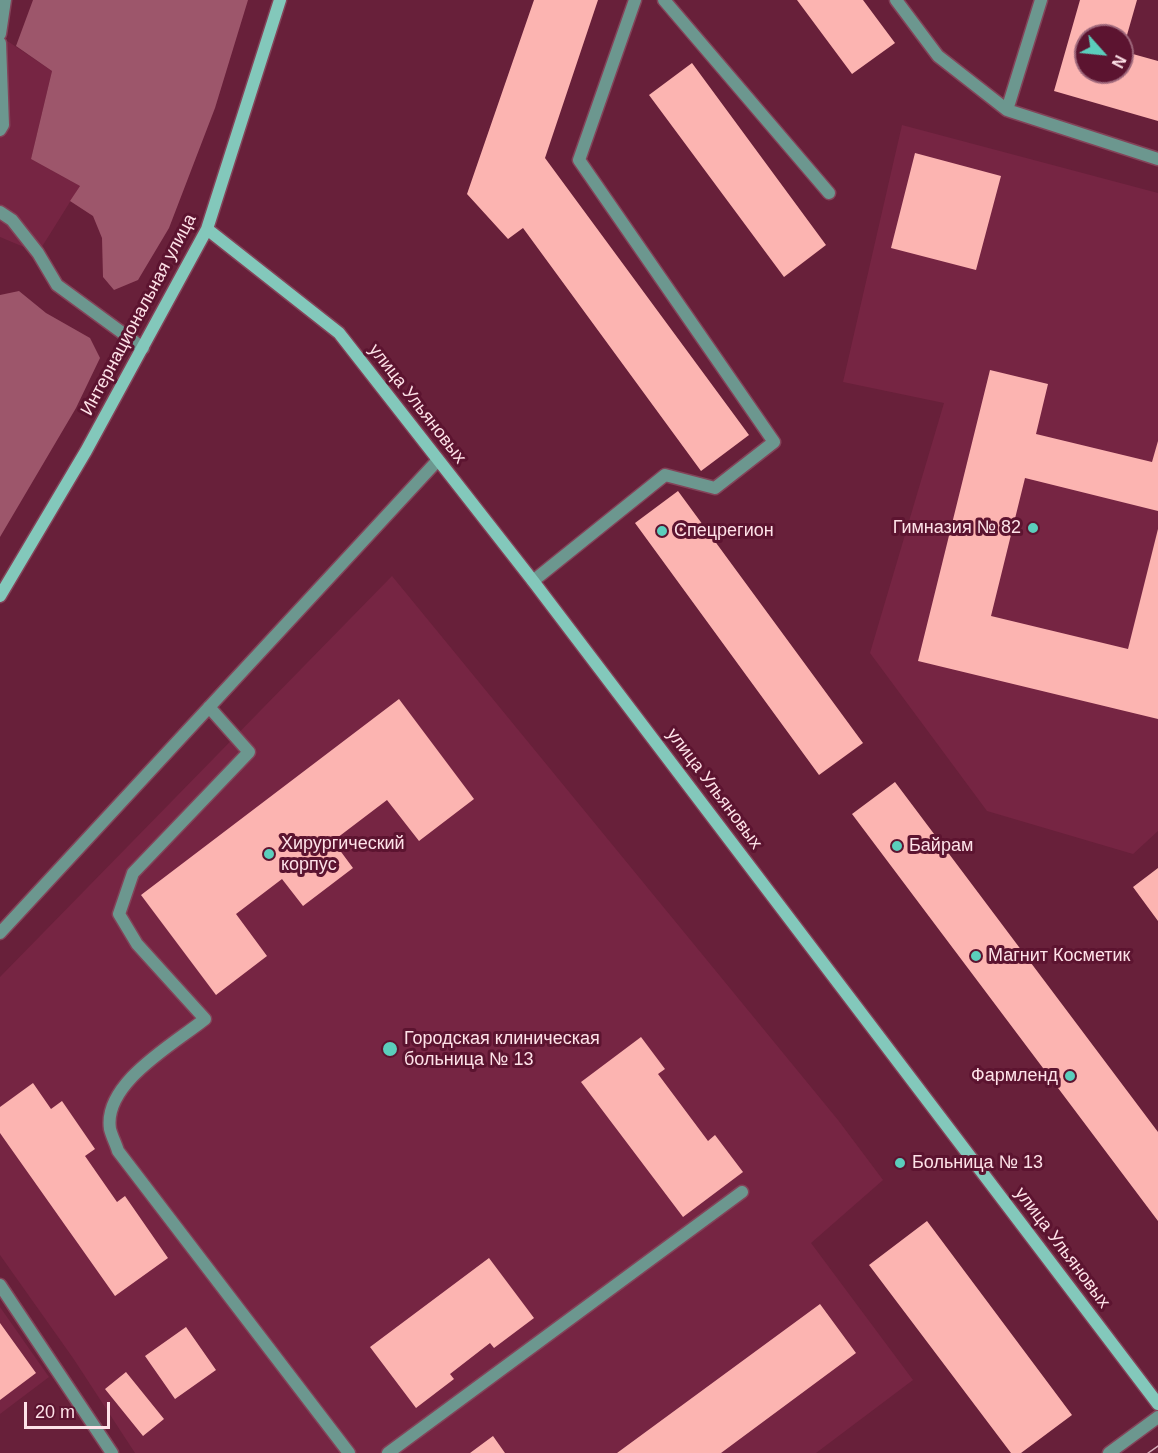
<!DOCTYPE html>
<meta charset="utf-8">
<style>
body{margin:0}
#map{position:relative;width:1158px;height:1453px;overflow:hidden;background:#68203a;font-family:Arial,sans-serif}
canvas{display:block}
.north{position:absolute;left:1074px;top:24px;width:60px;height:60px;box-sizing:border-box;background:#5c1430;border:2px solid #9d667a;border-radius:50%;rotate:117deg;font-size:16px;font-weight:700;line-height:24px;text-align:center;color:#fee2e8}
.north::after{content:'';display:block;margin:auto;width:21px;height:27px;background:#5bcebc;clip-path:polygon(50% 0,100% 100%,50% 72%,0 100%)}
.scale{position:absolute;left:24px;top:1402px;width:86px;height:27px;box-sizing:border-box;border:3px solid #fee2e8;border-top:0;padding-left:8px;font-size:18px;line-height:21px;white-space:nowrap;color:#fee2e8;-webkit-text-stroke:4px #5c1430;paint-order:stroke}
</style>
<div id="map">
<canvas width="1158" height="1453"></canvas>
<div class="north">N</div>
<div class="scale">20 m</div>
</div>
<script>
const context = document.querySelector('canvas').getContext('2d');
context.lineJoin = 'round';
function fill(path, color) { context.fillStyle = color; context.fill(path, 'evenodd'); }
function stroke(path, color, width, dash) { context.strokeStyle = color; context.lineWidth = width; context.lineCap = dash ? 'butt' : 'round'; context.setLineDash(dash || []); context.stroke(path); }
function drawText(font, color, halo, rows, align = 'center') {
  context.font = font + ' Arial,sans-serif'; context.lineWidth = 6; context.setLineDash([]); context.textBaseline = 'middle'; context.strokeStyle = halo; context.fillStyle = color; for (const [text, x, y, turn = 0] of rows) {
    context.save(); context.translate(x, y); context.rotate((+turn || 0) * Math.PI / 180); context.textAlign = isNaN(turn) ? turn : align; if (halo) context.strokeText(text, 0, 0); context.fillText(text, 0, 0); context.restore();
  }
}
fill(new Path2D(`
 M0,36L52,71L31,159L80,186L38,253L0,237Z
 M902,125L1158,193V831L1133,854L987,811L870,653L944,403L843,382Z
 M392,576L838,1120L883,1180L811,1243L913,1380L816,1453H135L73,1358L0,1255V977Z
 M0,1307L49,1377L0,1414Z`), '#762543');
fill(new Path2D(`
 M33,0H248L215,108L169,228L138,280L114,290L103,277L102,238L93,216L70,201L80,186L31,159L52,71L16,46Z
 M19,291L46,313L90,338L100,358L76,408L0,537V295Z`), '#9d566b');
fill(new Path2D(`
 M534,0H598L545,158L749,435L701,471L523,228L508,239L467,194Z
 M797,0H863L895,43L852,74Z
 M1080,0H1137L1123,49L1122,36H1086V72H1122V51L1158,61V121L1054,91Z
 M692,63L826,245L784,277L649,95Z
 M915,153L1001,176L976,270L891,248Z
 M990,370L1048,384L1036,434L1152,462L1158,441V511L1025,478L991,616L1128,649L1158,529V719L918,661Z
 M678,491L863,743L819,775L635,523Z
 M399,699L474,799L419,841L387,800L333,841L353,868L303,906L282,879L236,914L267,956L216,995L141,895Z
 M895,782L1158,1132V1221L852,814Z
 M1158,868V921L1133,887Z
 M641,1037L665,1069L658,1074L708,1141L715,1135L743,1172L683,1217L581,1082Z
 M33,1083L51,1109L62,1101L95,1149L85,1156L117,1202L125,1196L168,1258L115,1296L0,1133V1107Z
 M927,1221L1072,1415L1021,1453H1011L869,1265Z
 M489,1258L534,1318L494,1348L490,1343L450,1374L454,1379L416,1408L370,1347Z
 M820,1304L856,1353L721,1453H617Z
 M0,1323L36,1373L0,1400Z
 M186,1327L216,1370L175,1399L145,1356Z
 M126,1372L164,1419L143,1436L105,1389Z
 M493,1436L505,1453H470Z`), '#fcb4b1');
const service = new Path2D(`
 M664,0L829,193
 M896,0L938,56L1007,110
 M1041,0L1007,110L1158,159
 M0,34L5,0
 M0,43L3,125L0,130
 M0,212L12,220L38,253L57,285L143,348
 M533,581L665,475L715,488L774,442L579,160L635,0
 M209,707L249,752L133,873L119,914L137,944L205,1019C174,1044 103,1083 110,1129C112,1137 116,1144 118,1151L349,1453
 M0,933L438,460
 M0,1285L112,1453
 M388,1453L742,1192`);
const minor = new Path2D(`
 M1109,1453L1158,1417`);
const secondary = new Path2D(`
 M207,229L339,333L533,581L1158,1404
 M0,596L86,451L207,229L280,0`);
stroke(service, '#834359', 15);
stroke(minor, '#834359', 15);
stroke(secondary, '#834359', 15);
stroke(service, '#6c978f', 12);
stroke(minor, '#6c978f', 12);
stroke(secondary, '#83c8bb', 12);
stroke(new Path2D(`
 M1148,1453L1158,1446`), '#d7afba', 1.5);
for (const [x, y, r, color] of [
 [1033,528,6,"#5bcebc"],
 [662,531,6,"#5bcebc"],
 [897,846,6,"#5bcebc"],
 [269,854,6,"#5bcebc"],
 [976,956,6,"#5bcebc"],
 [390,1049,8,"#5bcebc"],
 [1070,1076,6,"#5bcebc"],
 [900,1163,6,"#5bcebc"]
]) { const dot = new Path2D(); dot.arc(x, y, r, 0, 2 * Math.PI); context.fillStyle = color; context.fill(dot); stroke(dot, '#5c1430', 2); }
drawText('18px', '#fee2e8', '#5c1430', [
 ["Интернациональная улица",139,315,-62],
 ["улица Ульяновых",417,404,52],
 ["улица Ульяновых",714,789,53],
 ["улица Ульяновых",1062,1248,53]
]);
drawText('18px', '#fee2e8', '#5c1430', [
 ["Гимназия № 82",1021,528,"right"],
 ["Спецрегион",674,531],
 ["Хирургический",281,844],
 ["корпус",281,865],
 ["Байрам",909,846],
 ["Магнит Косметик",988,956],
 ["Городская клиническая",404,1039],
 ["больница № 13",404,1060],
 ["Фармленд",1058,1076,"right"],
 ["Больница № 13",912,1163]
], 'left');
</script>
